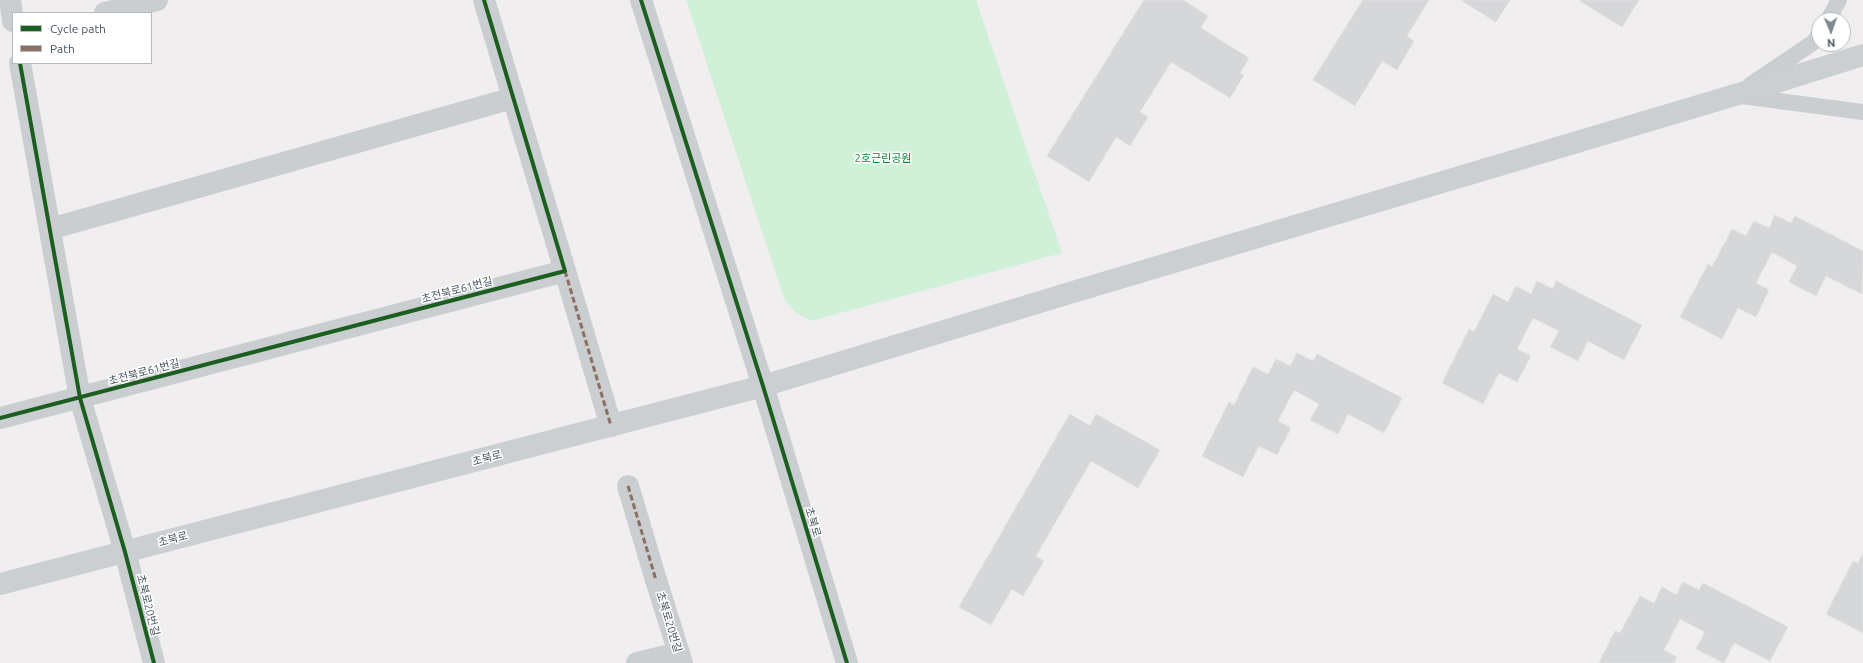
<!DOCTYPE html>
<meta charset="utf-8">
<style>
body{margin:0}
#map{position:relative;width:1863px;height:663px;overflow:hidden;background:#f0eeef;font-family:Ubuntu,sans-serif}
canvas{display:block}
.legend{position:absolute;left:12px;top:12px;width:140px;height:52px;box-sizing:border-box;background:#fff;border:1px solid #b4bbbe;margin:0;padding:5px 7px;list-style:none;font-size:12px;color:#44545d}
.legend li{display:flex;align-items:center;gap:8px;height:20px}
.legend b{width:20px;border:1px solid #b4bbbe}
.north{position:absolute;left:1811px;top:12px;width:40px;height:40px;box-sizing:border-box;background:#fff;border:1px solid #b4bbbe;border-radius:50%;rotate:178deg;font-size:11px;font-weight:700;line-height:16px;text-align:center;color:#44545d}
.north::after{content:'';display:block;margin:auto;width:14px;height:18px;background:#808a90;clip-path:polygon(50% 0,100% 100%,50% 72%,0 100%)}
</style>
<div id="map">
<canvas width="1863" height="663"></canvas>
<ul class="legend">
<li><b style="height:5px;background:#1b5e20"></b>Cycle path</li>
<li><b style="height:5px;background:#8d6e63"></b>Path</li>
</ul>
<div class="north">N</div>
</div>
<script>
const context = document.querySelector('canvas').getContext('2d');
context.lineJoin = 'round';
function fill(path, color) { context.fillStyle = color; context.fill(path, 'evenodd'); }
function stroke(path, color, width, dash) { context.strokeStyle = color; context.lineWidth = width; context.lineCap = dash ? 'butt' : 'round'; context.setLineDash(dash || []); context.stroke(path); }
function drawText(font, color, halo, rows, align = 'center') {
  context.font = font + ' Ubuntu,"Noto Sans KR",sans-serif'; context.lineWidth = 3; context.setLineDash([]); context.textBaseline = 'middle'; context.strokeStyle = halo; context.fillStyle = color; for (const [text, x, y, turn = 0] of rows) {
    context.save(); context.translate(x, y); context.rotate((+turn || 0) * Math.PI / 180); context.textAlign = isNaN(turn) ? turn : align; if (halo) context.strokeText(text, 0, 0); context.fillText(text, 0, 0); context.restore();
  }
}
fill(new Path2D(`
 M686,0H976L1062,253L811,321L796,313L784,299Z`), '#d0f1d8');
const building = new Path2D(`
 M1144,0H1183L1208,16L1201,28L1249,58L1240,73L1244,75L1230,98L1171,62L1140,112L1148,117L1130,146L1116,137L1089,182L1047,156Z
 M1363,0H1429L1407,36L1414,41L1397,70L1382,61L1355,106L1313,80Z
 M1461,0H1510L1496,22Z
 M1581,0H1639L1622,27L1580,1Z
 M1775,215L1791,223L1795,216L1863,251L1862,294L1826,276L1816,296L1789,282L1797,266L1772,252L1756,283L1769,290L1756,317L1738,308L1722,339L1680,317L1708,264L1712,267L1732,229L1746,236L1754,221L1769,228Z
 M1537,281L1553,289L1556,281L1642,325L1624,360L1588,341L1578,361L1550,347L1559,331L1533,318L1517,349L1531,356L1517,382L1499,373L1483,404L1442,383L1469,329L1474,332L1493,294L1508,302L1516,286L1531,294Z
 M1297,353L1313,361L1317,354L1402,398L1384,433L1348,414L1338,434L1310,420L1319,404L1294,390L1278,421L1291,428L1277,455L1259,446L1243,477L1202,456L1229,402L1234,405L1253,367L1268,374L1276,359L1290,366Z
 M1070,414L1090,426L1096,414L1160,450L1138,488L1091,461L1036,556L1044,561L1023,596L1012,589L991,625L959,607Z
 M1863,553V633L1826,614L1853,561L1858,563Z
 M1683,582L1699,590L1703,583L1788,627L1770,661L1734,643L1724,663L1696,649L1705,632L1680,619L1664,650L1677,657L1674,663H1599L1615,631L1620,633L1640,596L1654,603L1662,587L1676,595Z`);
fill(building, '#d6d7d9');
stroke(building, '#e1e0e2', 1);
stroke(new Path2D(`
 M1828,20L1839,0
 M1750,85L1814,42L1819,34
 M1741,96L1863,112`), '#caced0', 16);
stroke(new Path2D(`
 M565,271L611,426
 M628,486L656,580`), '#caced0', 22);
stroke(new Path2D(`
 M10,0L13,21
 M105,13L157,0
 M20,63L80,398L125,552L154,663
 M50,229L513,98
 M0,418L565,271L484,0
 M656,580L682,663
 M637,663L679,653`), '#caced0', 22);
stroke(new Path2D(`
 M641,0L763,386L847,663`), '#caced0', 22);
stroke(new Path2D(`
 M0,584L763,386L1073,292L1735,95L1863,55`), '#cbcfd2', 22);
stroke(new Path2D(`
 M565,271L611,426
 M628,486L656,580`), '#8d6e63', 3, [6, 3]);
stroke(new Path2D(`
 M641,0L763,386L847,663
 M20,63L80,398L125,552L154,663
 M0,418L565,271L484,0`), '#1b5e20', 4);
drawText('11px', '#0c863b', '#fff', [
 ["2호근린공원",883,158]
]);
drawText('11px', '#44545d', '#fff', [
 ["초전북로61번길",457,290,-15],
 ["초전북로61번길",144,372,-15],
 ["초북로",487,458,-15],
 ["초북로",813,522,73],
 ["초북로",173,539,-15],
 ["초북로20번길",148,605,76],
 ["초북로20번길",669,622,73]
]);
</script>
